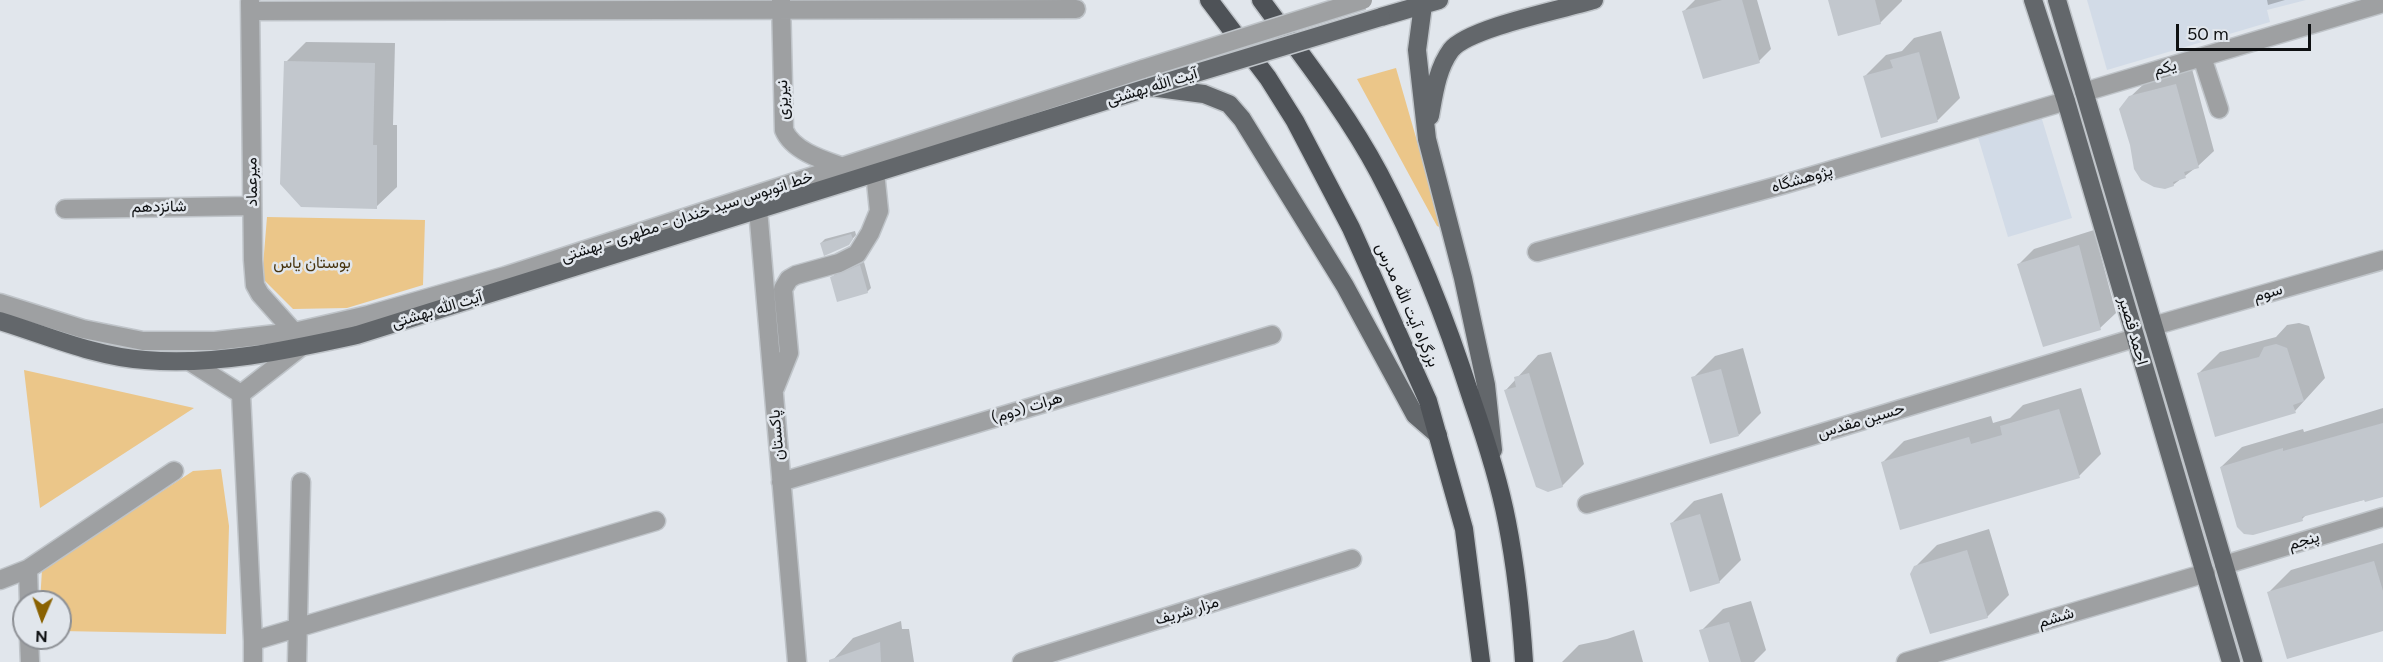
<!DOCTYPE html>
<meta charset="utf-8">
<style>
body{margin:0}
#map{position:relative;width:2383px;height:662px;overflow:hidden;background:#e1e6ec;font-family:Figtree,sans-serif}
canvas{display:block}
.north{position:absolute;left:12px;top:590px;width:60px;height:60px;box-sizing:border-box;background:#e1e6ec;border:2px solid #8d9095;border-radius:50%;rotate:182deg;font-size:16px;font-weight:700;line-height:24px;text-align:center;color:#0e1012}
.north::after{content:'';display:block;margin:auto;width:21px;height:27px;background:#8a6201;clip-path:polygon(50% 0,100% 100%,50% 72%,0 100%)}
.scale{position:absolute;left:2176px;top:24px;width:135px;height:27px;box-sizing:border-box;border:3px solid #0e1012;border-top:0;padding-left:8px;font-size:18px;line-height:21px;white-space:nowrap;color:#0e1012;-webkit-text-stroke:4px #e1e6ec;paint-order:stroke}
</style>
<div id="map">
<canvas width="2383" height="662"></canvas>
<div class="north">N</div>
<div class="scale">50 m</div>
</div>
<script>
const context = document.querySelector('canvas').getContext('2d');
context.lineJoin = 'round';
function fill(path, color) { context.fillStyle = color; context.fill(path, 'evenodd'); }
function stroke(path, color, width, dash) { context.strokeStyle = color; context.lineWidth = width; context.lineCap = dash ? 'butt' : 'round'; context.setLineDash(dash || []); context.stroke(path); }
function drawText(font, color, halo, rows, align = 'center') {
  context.font = font + ' Figtree,Vazirmatn,sans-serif'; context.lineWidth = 5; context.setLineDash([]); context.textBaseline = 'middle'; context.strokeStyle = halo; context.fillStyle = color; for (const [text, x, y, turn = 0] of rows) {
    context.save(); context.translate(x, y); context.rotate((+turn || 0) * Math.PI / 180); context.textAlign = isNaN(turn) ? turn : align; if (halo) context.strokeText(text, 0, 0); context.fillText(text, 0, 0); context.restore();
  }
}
fill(new Path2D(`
 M2087,0H2306L2267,10L2270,22L2107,70Z
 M2041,116L2072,218L2008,237L1977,134Z`), '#d2dbe7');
fill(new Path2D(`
 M1396,68L1442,228L1437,226L1357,79Z
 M267,217L425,220L423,285L347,308L293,309L262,278Z
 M24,370L194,408L40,508Z
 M221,469L229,526L226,634L60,631V602H40L42,570L193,471Z`), '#ebc689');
fill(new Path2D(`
 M1695,0H1757L1771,49L1759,61L1683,12Z
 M1830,0H1902V1L1880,23Z
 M2267,0H2285L2268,5Z
 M1941,31L1960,98L1938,120L1882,136L1864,77L1886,55L1902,51L1914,38Z
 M306,42L395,43L393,125H397V187L376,207L286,62Z
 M2192,69L2214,151L2198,166L2173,185L2130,97L2147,81Z
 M2094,230L2116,313L2100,328L2018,265L2034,249Z
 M855,231L856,235L848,244L821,243L825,239Z
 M864,262L871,288L867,292L832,278L835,274Z
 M2299,323L2309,326L2325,378L2295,411L2198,374L2220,352L2276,337L2287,325Z
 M1743,348L1761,413L1739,435L1693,378L1715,356Z
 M1551,352L1584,464L1562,486L1505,391L1538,355Z
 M2081,388L2101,454L2079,476L1882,463L1904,441L1991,416L1993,423L2010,418L2023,405Z
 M2383,408V495L2307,514L2302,519L2221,467L2242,447L2303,429L2304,432Z
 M1722,493L1741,560L1719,582L1672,523L1694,501Z
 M1989,529L2009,595L1987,617L1915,567L1937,545Z
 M2383,543V629L2269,592L2291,570Z
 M1751,601L1766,650L1754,662H1710L1701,631L1723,609Z
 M901,621L902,629H909L914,662H831L853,638Z
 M1634,630L1643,662H1562L1579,645L1607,639Z`), '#0003');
fill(new Path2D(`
 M1722,0H1742L1760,63L1703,79L1682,11Z
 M1828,0H1875L1881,24L1838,36Z
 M1919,52L1938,122L1881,138L1863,76L1893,68L1890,60Z
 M284,61L375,63L373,145H377V209L301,207L280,184Z
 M2176,84L2199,168L2184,172L2186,178L2173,182L2174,186L2165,189L2154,187L2141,180L2134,169L2130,145L2119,109L2129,96Z
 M851,234L853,239L849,245L824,256L820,243Z
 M2079,245L2101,330L2043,347L2017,264Z
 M860,265L868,293L837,302L830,277Z
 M2276,344L2287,348L2304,401L2293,405L2296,413L2215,437L2197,373L2259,357L2264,347Z
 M1721,369L1739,436L1710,444L1691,377Z
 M1529,373L1563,487L1548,492L1536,487L1504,390L1516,387L1514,377Z
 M2059,409L2080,478L1900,530L1881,462L1969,437L1971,444L2002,435L2000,426Z
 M2383,423V497L2365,502L2364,500L2302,517L2303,521L2253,535L2244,534L2237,527L2220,467L2283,448V451Z
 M1700,514L1720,583L1690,592L1670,523Z
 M1967,550L1988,618L1930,634L1910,574L1914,566Z
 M2374,561L2383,591V631L2287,659L2267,592Z
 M1729,622L1741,662H1709L1699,630Z
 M880,642L881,662H829V660Z`), '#c2c7cd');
const minor = new Path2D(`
 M781,0L784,130C793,152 826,161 846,168
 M250,11L1076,9
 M2202,57L2219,109
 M2084,92L2383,3
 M65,209L252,206
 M758,209L797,662
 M1537,252L1785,184L2066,101
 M0,303L83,329L143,341H215L294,332L368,315L505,276L1143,69
 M2153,326L2383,260
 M189,361L241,394
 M775,388L789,353L783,289L789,279L796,275L839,263L857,254L870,233L879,211L875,172
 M241,394L253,641L656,521
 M241,394L301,347L294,332L260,294L255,285L253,260L250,2
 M781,482L1272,335
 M1587,504L2135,338
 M2224,565L2383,517
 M0,580L28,569
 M29,602L28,569L174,471
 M29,638L30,662
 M253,662V641
 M297,662L301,482
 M1022,662L1352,559
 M1906,662L2206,573`);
const major = new Path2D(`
 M2033,0L2066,101L2231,662
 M2057,0L2253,662
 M1423,5L1417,50L1427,139L1463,278L1486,385L1493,450
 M1381,17L1439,0
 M1430,116C1434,94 1437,69 1451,50C1468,28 1564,9 1594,0
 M0,321C46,335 96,357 145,360C216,366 288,350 357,335L1150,87L1204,94L1229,104L1242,119L1345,286L1415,415L1438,435`);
const highway = new Path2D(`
 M1209,0L1268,78L1295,121L1351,228L1428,401L1464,529L1481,662
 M1261,0C1302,56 1346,111 1379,173C1417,245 1447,322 1472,400C1486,440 1499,480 1507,522C1516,568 1521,615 1524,662`);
stroke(minor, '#bfc4c9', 21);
stroke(major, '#bfc4c9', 21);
stroke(highway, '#bfc4c9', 21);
stroke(minor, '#9ea0a2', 18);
stroke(major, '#63676b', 18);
stroke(highway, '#4e5257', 18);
const minorBridge = new Path2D(`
 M1143,69L1363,0`);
const majorBridge = new Path2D(`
 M1150,87L1381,17`);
stroke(minorBridge, '#bfc4c9', 21, []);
stroke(majorBridge, '#bfc4c9', 21, []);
stroke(minorBridge, '#9ea0a2', 18);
stroke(majorBridge, '#63676b', 18);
drawText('16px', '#0e1012', '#e1e6ec', [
 ["یکم",2165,68,-17],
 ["آیت الله بهشتی",1152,87,-17],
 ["نیریزی",783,100,-92],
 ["پژوهشگاه",1802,179,-16],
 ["میرعماد",252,182,-91],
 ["شانزدهم",159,207,-1],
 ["خط اتوبوس سید خندان - مطهری - بهشتی",687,217,-18],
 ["سوم",2268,293,-16],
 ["بزرگراه آیت الله مدرس",1407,305,66],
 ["آیت الله بهشتی",437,310,-17],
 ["احمد قصیر",2133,331,74],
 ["هرات (دوم)",1027,408,-17],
 ["حسین مقدس",1861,421,-17],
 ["پاکستان",777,435,-95],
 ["پنجم",2304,541,-17],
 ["مزار شریف",1187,611,-17],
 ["ششم",2056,618,-17]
]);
drawText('16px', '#47340f', '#e1e6ec', [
 ["بوستان یاس",312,263]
]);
</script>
